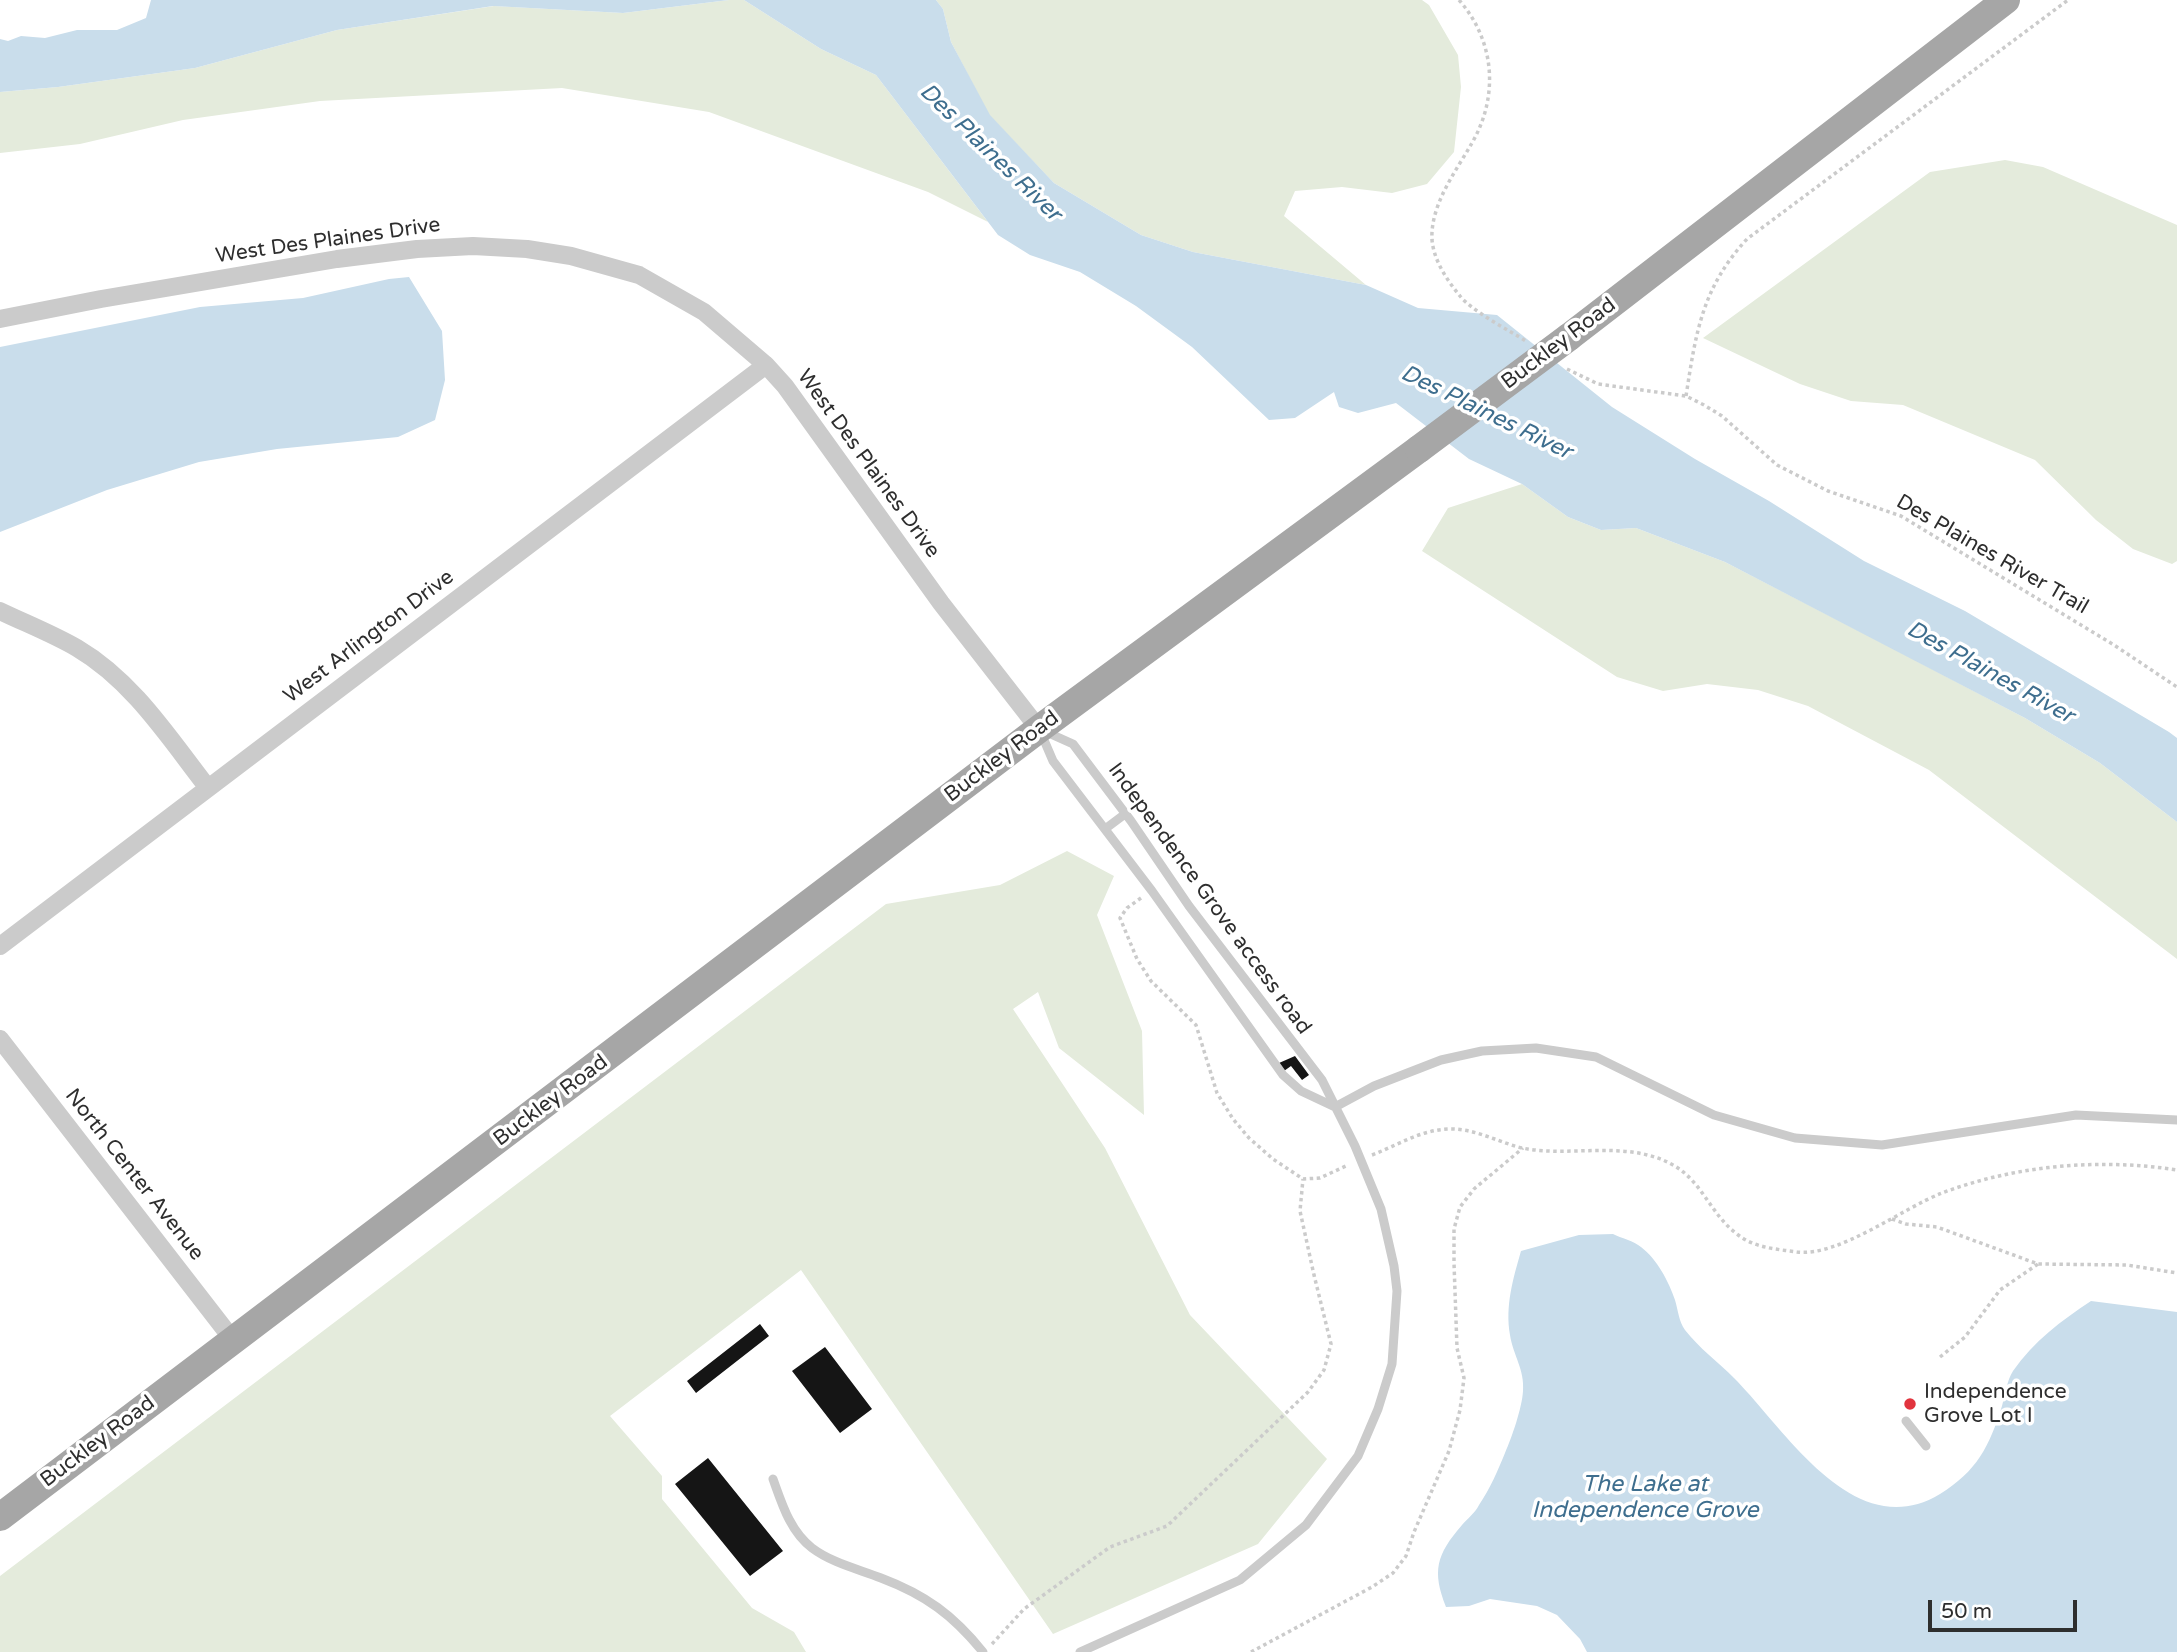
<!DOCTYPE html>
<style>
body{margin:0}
#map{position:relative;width:2177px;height:1652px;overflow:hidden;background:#fff;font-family:"Varela Round",sans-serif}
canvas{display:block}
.scale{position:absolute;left:1928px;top:1600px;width:149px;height:32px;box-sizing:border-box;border:4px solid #2e2e2e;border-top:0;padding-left:9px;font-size:21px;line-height:24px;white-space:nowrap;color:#2e2e2e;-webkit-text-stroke:5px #fff;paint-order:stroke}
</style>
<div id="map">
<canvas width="2177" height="1652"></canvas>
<div class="scale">50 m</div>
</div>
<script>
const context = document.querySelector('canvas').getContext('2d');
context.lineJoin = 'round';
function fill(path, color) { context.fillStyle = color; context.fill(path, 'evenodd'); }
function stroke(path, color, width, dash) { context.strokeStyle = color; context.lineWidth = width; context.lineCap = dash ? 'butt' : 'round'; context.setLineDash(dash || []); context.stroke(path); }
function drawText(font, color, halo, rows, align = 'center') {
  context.font = font + ' "Varela Round",sans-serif'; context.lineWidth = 7; context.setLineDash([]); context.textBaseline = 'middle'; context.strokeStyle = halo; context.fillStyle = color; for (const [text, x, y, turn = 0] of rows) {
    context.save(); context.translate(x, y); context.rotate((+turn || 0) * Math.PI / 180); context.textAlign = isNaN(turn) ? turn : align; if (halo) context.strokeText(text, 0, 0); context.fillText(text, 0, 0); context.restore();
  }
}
fill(new Path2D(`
 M729,0H744L821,49L876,75L988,222L928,192L709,112L562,88L320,101L183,120L80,144L0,153V92L58,87L195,68L337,30L494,6L623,13Z
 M936,0H1422L1429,5L1458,55L1461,87L1454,152L1427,184L1392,193L1342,187L1295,191L1284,216L1366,285L1193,252L1141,235L1054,183L989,115L951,42L943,9Z
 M2005,160L2043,167L2177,225V561L2172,564L2133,549L2096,520L2035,460L1903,405L1851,401L1800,384L1703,338L1930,172Z
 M1522,484L1568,517L1601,530L1636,528L1725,562L1886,645L2025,718L2100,763L2177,822V959L1929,770L1808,706L1758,690L1707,684L1663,691L1617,677L1422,551L1448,508Z
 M1067,851L1114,876L1097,915L1142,1031L1144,1115L1059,1048L1038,992L1013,1009L1105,1148L1190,1315L1327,1459L1258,1544L1053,1634L801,1270L610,1416L662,1476V1499L752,1608L794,1632L806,1652H0V1576L886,904L1000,885Z`), '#e4ebdc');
fill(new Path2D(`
 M151,0H729L623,13L493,6L337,30L195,68L58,87L0,92V39L8,41L21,36L45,38L77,30H117L146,18Z
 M744,0H936L943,9L951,42L990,115L1054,183L1141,235L1193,252L1366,285L1418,308L1497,315L1612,407L1695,459L1769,501L1864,561L1965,611L2169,732L2177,738V822L2100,763L2025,718L1725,562L1636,528L1601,530L1568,517L1522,484L1469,459L1396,403L1358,413L1339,407L1334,392L1295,418L1269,420L1192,347L1136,306L1080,272L1030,255L998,235L876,75L821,49Z
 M409,277L442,331L445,380L435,420L398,437L277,449L199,462L107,490L0,532V347L200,307L303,298L389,279Z
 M1613,1234C1621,1238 1634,1241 1641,1247C1657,1259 1669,1282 1675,1300C1678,1310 1679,1322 1685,1330C1699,1348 1718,1362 1734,1378C1785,1429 1854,1546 1940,1494C1977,1471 1989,1447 2002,1406C2005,1395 2007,1380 2013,1371C2033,1342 2062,1320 2091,1301L2177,1312V1652H1587L1580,1639L1557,1615L1537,1606L1490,1599L1469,1606L1446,1607C1432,1571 1436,1555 1462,1525C1467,1519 1475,1513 1479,1505C1490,1489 1498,1470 1505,1453C1512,1437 1522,1408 1523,1391C1525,1370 1513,1355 1510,1335C1505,1306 1513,1279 1521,1251L1579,1235Z`), '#c9ddeb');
fill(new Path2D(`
 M1295,1056L1309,1075L1302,1080L1291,1066L1284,1071L1279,1063Z
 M760,1324L769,1336L696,1393L687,1381Z
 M825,1347L872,1409L840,1433L792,1371Z
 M708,1458L783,1551L750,1576L675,1484Z`), '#151515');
stroke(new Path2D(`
 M1459,0C1495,41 1499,96 1472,143C1456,171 1430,205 1432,240C1434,261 1447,280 1460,296C1472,311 1508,330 1526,341
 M1567,369L1598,384L1686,396L1704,405L1722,416L1777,465L1828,491L1901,516L2114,645L2177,687
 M1686,396C1696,332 1702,288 1747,239L2068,0
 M1141,898L1127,908L1120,918L1137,959L1151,981L1196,1025L1217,1093L1233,1119L1249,1138L1273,1159L1303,1179L1320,1178L1348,1165
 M1372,1155C1398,1145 1422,1129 1451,1129C1476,1129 1498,1142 1522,1148C1571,1158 1627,1139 1673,1165C1702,1181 1711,1215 1737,1234C1754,1248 1776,1249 1797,1252C1839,1257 1903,1208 1942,1193C2016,1165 2100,1158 2177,1170
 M1892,1219L1906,1224L1937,1227L2038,1264L2127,1265L2177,1273
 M1940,1357L1965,1337L2000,1290L2038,1264
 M992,1644L1024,1609L1110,1547L1167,1526L1308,1392L1324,1370L1331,1344L1314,1275L1300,1211L1303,1179
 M1251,1652L1372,1587L1393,1573L1406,1556L1414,1532L1449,1451L1460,1410L1464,1378L1457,1348L1454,1263V1229L1460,1207L1474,1189L1523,1148`), '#cbcbcb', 3.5, [3.5, 3.5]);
stroke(new Path2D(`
 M1044,731L1073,744L1131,821L1189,906L1322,1080L1355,1146L1381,1209L1394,1266L1397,1291L1392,1364L1378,1409L1358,1456L1306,1525L1240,1580L1080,1652
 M1041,733L1053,761L1152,891L1283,1075L1301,1091L1335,1107
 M1105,829L1125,814
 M1335,1107L1374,1086L1441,1060L1482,1051L1536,1048L1596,1057L1714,1115L1795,1138L1882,1145L2076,1115L2177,1120
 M1906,1421L1926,1446
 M773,1479C782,1504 790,1531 812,1548C832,1563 858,1569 881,1578C926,1595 953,1615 983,1652`), '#cbcbcb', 9);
stroke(new Path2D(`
 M0,319L101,299L337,259L417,249L473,246L527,249L571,256L639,275L704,312L766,365L785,386L941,603L1039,729
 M0,611C25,623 53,634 77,648C133,681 169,738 208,788
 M0,946L766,365
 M0,1039L233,1340`), '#cbcbcb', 18);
stroke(new Path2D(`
 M1569,337L2006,0
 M0,1517L1039,729L1419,449`), '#a6a6a6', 28);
stroke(new Path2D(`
 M1419,449L1569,337`), '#a6a6a6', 28);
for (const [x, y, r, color] of [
 [1910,1404,7,"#e1343e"]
]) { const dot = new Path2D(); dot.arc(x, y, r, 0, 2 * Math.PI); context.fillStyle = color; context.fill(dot); stroke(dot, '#fff', 2.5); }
drawText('21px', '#2e2e2e', '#fff', [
 ["West Des Plaines Drive",328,241,-8],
 ["Buckley Road",1559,344,-37],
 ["West Des Plaines Drive",868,464,54],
 ["Des Plaines River Trail",1992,555,30],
 ["West Arlington Drive",369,637,-37],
 ["Buckley Road",1002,757,-37],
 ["Independence Grove access road",1209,899,54],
 ["Buckley Road",551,1101,-37],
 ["North Center Avenue",134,1175,52],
 ["Buckley Road",98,1442,-37]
]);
drawText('21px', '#2e2e2e', '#fff', [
 ["Independence",1924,1392],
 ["Grove Lot I",1924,1416]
], 'left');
drawText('italic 23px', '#3e6e8e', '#fff', [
 ["Des Plaines River",990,153,44],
 ["Des Plaines River",1486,413,26],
 ["Des Plaines River",1990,673,29],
 ["The Lake at",1645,1485],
 ["Independence Grove",1645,1511]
]);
</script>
